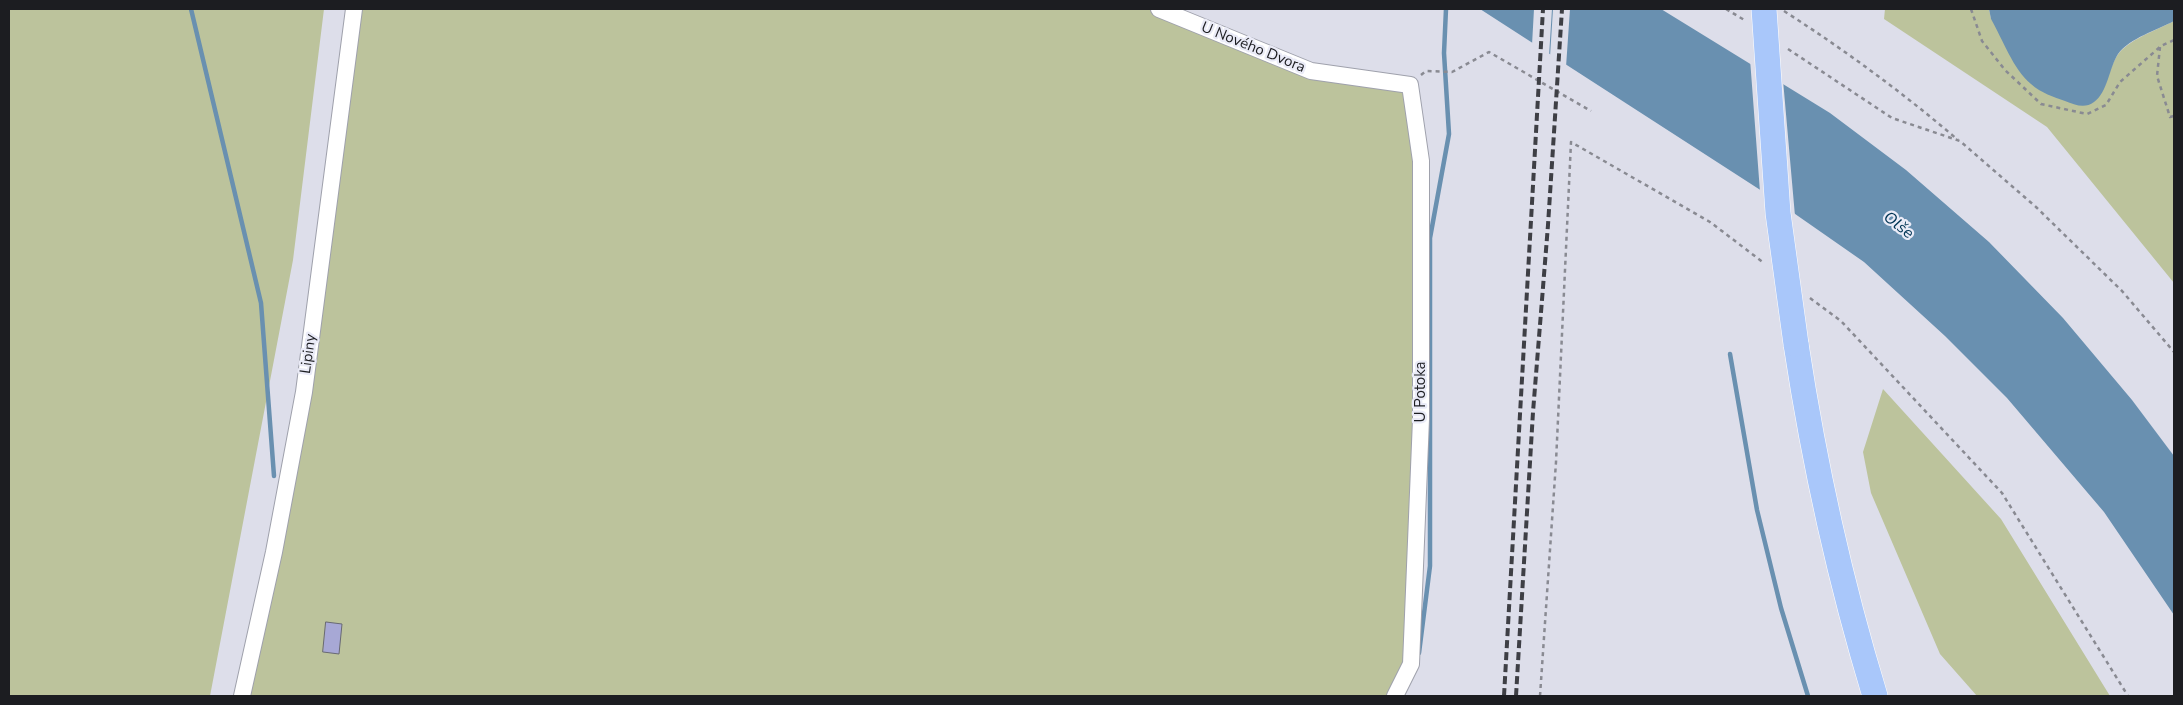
<!DOCTYPE html>
<meta charset="utf-8">
<style>
body{margin:0}
#map{position:relative;width:2183px;height:705px;overflow:hidden;background:#dddeea;font-family:"Nunito Sans",sans-serif}
canvas{display:block}
.frame{position:absolute;inset:0;border:10px solid #1c1d21;pointer-events:none}
</style>
<div id="map">
<canvas width="2183" height="705"></canvas>
<div class="frame"></div>
</div>
<script>
const context = document.querySelector('canvas').getContext('2d');
context.lineJoin = 'round';
function fill(path, color) { context.fillStyle = color; context.fill(path, 'evenodd'); }
function stroke(path, color, width, dash) { context.strokeStyle = color; context.lineWidth = width; context.lineCap = dash ? 'butt' : 'round'; context.setLineDash(dash || []); context.stroke(path); }
function drawText(font, color, halo, rows, align = 'center') {
  context.font = font + ' "Nunito Sans",sans-serif'; context.lineWidth = 4.5; context.setLineDash([]); context.textBaseline = 'middle'; context.strokeStyle = halo; context.fillStyle = color; for (const [text, x, y, turn = 0] of rows) {
    context.save(); context.translate(x, y); context.rotate((+turn || 0) * Math.PI / 180); context.textAlign = isNaN(turn) ? turn : align; if (halo) context.strokeText(text, 0, 0); context.fillText(text, 0, 0); context.restore();
  }
}
fill(new Path2D(`
 M9,9H324L293,260L210,696H9Z
 M354,9H1159L1311,71L1410,85L1421,161L1411,664L1395,696H242L274,552Z
 M1885,9H1989L1991,19L2105,85C2109,75 2112,62 2119,53C2132,38 2157,30 2174,21V283L2047,127L1884,19Z
 M1883,389L2001,519L2110,696H1977L1940,654L1871,493L1863,452Z`), '#bcc39c');
fill(new Path2D(`
 M1480,9H1661L1830,113L1906,170L1989,242L2063,318L2132,400L2174,456V615L2104,512L2007,398L1945,336L1864,262L1765,193Z
 M1989,9H2174V21C2157,30 2130,38 2118,54C2109,68 2108,92 2094,102C2085,109 2075,105 2065,101C2054,97 2041,93 2031,84C2013,69 2003,40 1991,19Z`), '#6990b0');
fill(new Path2D(`
 M1534,9H1552L1549,56L1532,45Z
 M1553,9H1570L1566,67L1550,57Z
 M1750,59L1783,80L1795,216L1760,192Z`), '#dddeea');
stroke(new Path2D(`
 M191,9L261,303L274,476
 M1730,354L1757,510L1781,608L1808,696
 M1419,653L1430,566V238L1449,134L1444,53L1446,9`), '#6990b0', 4.5);
const building = new Path2D(`
 M326,622L342,624L339,654L323,652Z`);
fill(building, '#a7a8d5');
stroke(building, '#686973', 1);
const minor = new Path2D(`
 M1159,9L1311,71L1410,85L1421,161V419L1411,664L1395,696
 M242,696L274,552L304,392L354,9`);
const primary = new Path2D(`
 M1796,344C1814,463 1840,581 1875,696`);
stroke(minor, '#9fa1ac', 18);
stroke(primary, '#fff', 26);
stroke(new Path2D(`
 M1726,9L1746,21
 M1971,9L1982,41L2005,70L2041,104L2087,114L2106,105L2120,82L2161,46L2174,40
 M1784,11C1846,51 1902,92 1958,140
 M2160,47L2157,76L2170,117L2174,116
 M1788,49L1892,118L1960,141L2036,207L2122,291L2174,352
 M1421,75L1426,71L1452,72L1489,52L1591,111
 M1810,298L1841,321L2002,493L2128,696
 M1540,696L1556,462L1571,142L1710,222L1764,263`), '#898a92', 2.5, [4, 4]);
stroke(minor, '#fff', 16);
stroke(primary, '#a9c7fa', 25);
stroke(new Path2D(`
 M1504,696L1543,9
 M1516,696L1533,412L1548,225L1562,9`), '#3e3f45', 4, [8, 4]);
const primaryBridge = new Path2D(`
 M1764,9L1778,213L1796,344`);
stroke(primaryBridge, '#fff', 26, []);
stroke(primaryBridge, '#a9c7fa', 25);
drawText('15px', '#1c1d21', '#eaebf7', [
 ["U Nového Dvora",1253,48,22],
 ["Lipiny",309,354,-82],
 ["U Potoka",1421,392,-90]
]);
drawText('italic 16px', '#013454', '#eaebf7', [
 ["Olše",1898,226,38]
]);
</script>
